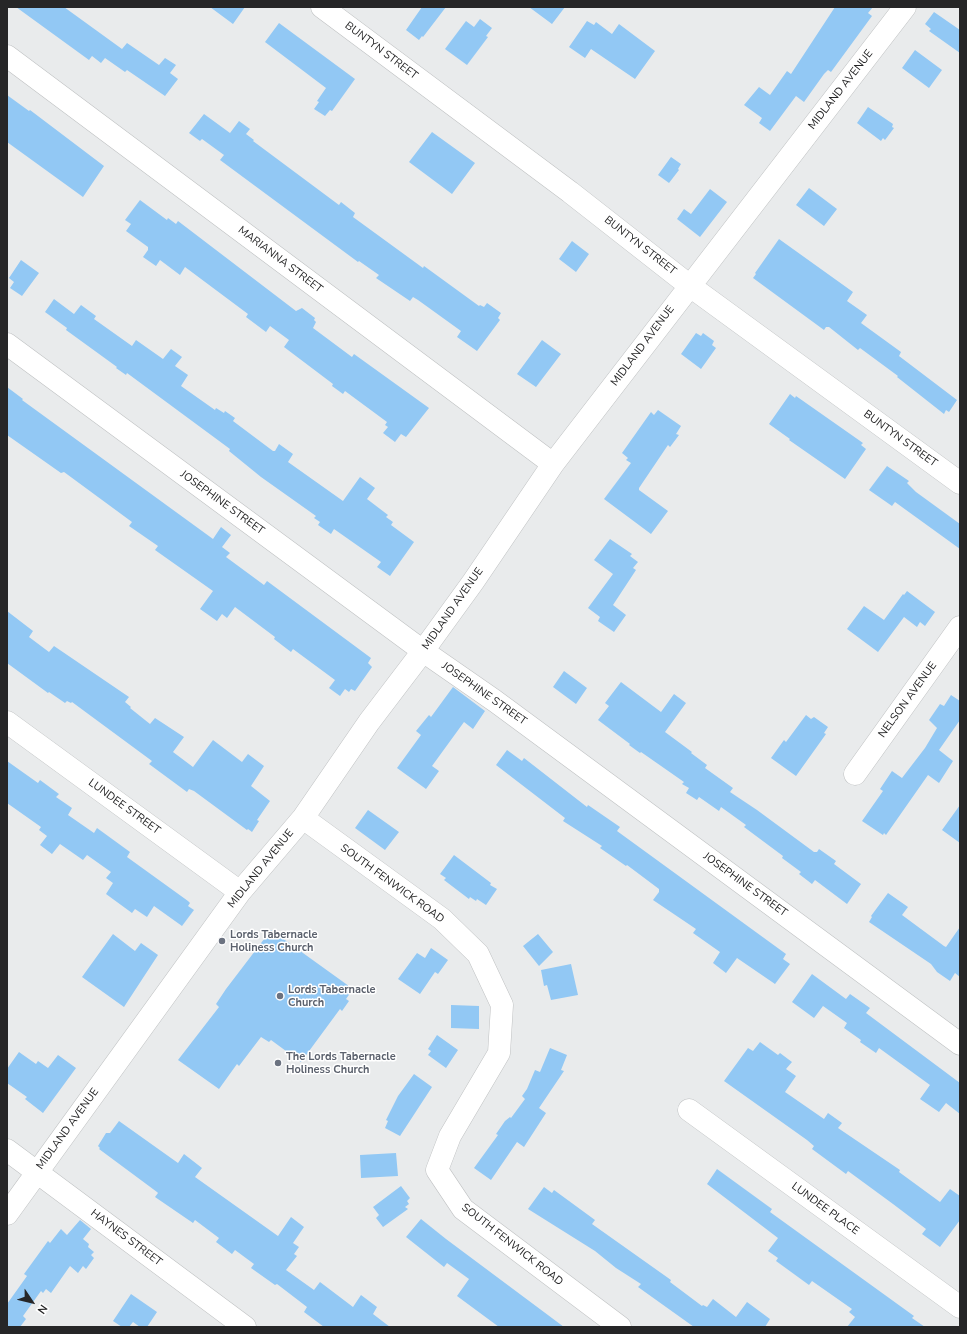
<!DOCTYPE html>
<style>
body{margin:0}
#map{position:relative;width:967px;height:1334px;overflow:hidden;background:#e9ebec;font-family:"Nunito Sans",sans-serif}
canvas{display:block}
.frame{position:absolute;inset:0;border:8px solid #262627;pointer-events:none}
.north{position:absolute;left:12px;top:1282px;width:40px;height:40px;-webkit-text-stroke:3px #fff;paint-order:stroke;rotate:125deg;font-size:11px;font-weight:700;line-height:16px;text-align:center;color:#262627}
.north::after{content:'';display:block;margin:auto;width:14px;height:18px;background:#262627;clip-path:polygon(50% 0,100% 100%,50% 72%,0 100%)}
</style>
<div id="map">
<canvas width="967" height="1334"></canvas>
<div class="frame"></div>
<div class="north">N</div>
</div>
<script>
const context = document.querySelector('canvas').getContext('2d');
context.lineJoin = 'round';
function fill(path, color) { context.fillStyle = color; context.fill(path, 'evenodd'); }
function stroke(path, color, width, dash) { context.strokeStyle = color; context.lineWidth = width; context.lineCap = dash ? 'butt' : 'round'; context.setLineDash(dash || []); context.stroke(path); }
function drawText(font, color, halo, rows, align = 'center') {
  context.font = font + ' "Nunito Sans",sans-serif'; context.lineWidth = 3; context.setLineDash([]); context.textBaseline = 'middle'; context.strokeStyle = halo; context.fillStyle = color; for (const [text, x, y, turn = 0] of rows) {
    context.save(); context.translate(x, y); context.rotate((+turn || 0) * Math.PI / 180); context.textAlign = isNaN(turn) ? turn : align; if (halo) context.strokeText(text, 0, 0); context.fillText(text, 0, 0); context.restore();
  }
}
fill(new Path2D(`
 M16,7H64L122,49L127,43L159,65L165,58L176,65L170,73L178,79L165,96L127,70L125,72L105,58L101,63L92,56L89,60Z
 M210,7H245L233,24Z
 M422,7H446L423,37L422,36L419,40L406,30Z
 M529,7H565L552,24Z
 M835,7H873L868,13L872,16L831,72L828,70L824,74L804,102L796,96L770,131L759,123L762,118L744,105L759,87L770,95L787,71L791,74Z
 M934,12L960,30V53L929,31L931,29L925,24Z
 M480,19L492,28L486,36L488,37L467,65L445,49L466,21L474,27Z
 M587,21L594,25L596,22L612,34L619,24L655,51L635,79L591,49L585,58L569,47Z
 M279,23L355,79L332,111L330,110L325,116L314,109L319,102L317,101L326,88L265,42Z
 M915,50L942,70L929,88L902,68Z
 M7,95L29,111L30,110L104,166L83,197L7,142Z
 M868,107L893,124L892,127L894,128L885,140L883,138L881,141L857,123Z
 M204,114L230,133L239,121L250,129L246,134L254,140L253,141L339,205L341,202L355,213L353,217L423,268L424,266L479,306L480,305L484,307L487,303L501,313L498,318L500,320L477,351L457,337L461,331L418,300L413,297L410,301L376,278L379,275L359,261L358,262L220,160L224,155L202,139L200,141L189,133Z
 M432,132L475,163L452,194L409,162Z
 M671,157L681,164L678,169L679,170L669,183L658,175Z
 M809,188L837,209L824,226L796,205Z
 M710,189L727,202L700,237L677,219L684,209L691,214Z
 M140,200L167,220L168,218L176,224L178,221L296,311L302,308L315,318L314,320L316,322L313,328L352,357L354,354L429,408L406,437L401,434L395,442L383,433L388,427L385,425L387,422L345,391L343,394L332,386L333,384L284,347L289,340L270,326L266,332L246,317L248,314L185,267L180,275L160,260L156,266L143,257L148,250V247L126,231L131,224L125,220Z
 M779,239L853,292L847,301L867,315L861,323L901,352L899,356L957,400L949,412L946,410L944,414L897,377L898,376L860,348L858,350L829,327H826L824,330L753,278L756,274L755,273Z
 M572,241L589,254L576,272L559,259Z
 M21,260L39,273L22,296L10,288L14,282L9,278Z
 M54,299L74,314L81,305L96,316L94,319L132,346L136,340L163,359L171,349L182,357L175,366L188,375L181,386L215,410L216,408L224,413L225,411L235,418L233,421L273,451H275L279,444L293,454L288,462L343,501L360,477L375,488L367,499L388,515L386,517L393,522L391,525L414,542L390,576L377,567L381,562L334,529L331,534L318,525L320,522L314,518L316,516L261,477L229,451L230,449L127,373L126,375L116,368L117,367L66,330L67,328L45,312Z
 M696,333L701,336L703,333L714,341L712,345L716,348L701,369L681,354Z
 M542,340L561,354L536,387L517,374Z
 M7,387L23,399L22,400L213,539L221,527L231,535L222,547L230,553L226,557L264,585L267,581L371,658L368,663L372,667L355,691L351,689L349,692L345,689L340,696L329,688L335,680L293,649L291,652L274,639L275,637L235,607L227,618L222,614L217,621L200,609L213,591L155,550L158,546L129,526L132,522L64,472L61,473L7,435Z
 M790,394L795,398L796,396L863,443L861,445L866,449L845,479L789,440L790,439L769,424Z
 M658,410L681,426L676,434L679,435L670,447L668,445L639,488V490L668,511L651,534L604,499L631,463L626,460L628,458L622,453L651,412L654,415Z
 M887,466L909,481L907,483L916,492L960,524V549L895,502L892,506L869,490Z
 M610,539L632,554L630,556L638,562L633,568L636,570L613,605L626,615L614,632L598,621L600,617L588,608L613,574L594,560Z
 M907,591L935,612L925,626L920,622L917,627L904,617L878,652L847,629L864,606L884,620L903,594L904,595Z
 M7,611L33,631L29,637L49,652L54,646L129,697L125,702L131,707L130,708L150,724L155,718L184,737L173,752L193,767L213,740L242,762L248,754L264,766L251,786L270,801L257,820L259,821L252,832L248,829L247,830L194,791L189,789L187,792L149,764L152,761L72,702L71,703L67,701L65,703L49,692L48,693L7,663Z
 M564,671L587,688L576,704L553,687Z
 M621,682L661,712L674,694L686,703L665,732L692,752L691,753L707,765L705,768L733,788L730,792L757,810L814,852H817L819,849L836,861L834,864L861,884L847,904L815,880L812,884L799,874L801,872L782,858L783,856L744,827L746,825L721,807L719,811L699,797L697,800L686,793L689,788L682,784L684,782L641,752L640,753L629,745L630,744L598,720L609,706L605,703Z
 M453,687L485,711L473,729L464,722L432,766L439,771L426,789L397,768L421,735L416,731L429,715L431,717Z
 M951,695L960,701V720L939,750L953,761L939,783L928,775L886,835L884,833L883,835L862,821L883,791L880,789L892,771L902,778L925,748L937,728L929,720L940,704L944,706Z
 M806,715L811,719L814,717L828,727L824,733L826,734L796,776L771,758L784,740L786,742Z
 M507,750L522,761L524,758L587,807L588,805L620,827L617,831L786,954L783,959L790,964L775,984L737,958L726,973L713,963L720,952L693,933L696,929L653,900L659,892V889L627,865L626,866L600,848L602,846L563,821L565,818L496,765Z
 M7,761L38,783L40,780L59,794L56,797L72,808L68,815L94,833L97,828L130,852L127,857L188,901L190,903L188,906L194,910L182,926L154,906L147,917L135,909L132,913L106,894L113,883L106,878L111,872L87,855L83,860L60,844L52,854L40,845L47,836L39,830L41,827L7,803Z
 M960,805V843L942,830Z
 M368,810L399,832L385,850L355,828Z
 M454,855L491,883L490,885L497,889L486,905L477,899L476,901L470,897L469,899L444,880L446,878L440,874Z
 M888,893L908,907L902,915L944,946L946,947L960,927V977L955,973L950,981L937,972L931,964L869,922L872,917L871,916Z
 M271,930L353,989L346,999L349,1001L342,1011L340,1009L301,1062L271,1040L269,1042L261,1037L239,1066L237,1064L219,1089L178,1060L219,1007L216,1004L226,989Z
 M113,934L135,951L141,943L158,955L124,1007L82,977Z
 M538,934L553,952L539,966L523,946Z
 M431,948L448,960L438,974L435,972L420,994L398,979L417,953L425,958Z
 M571,964L578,995L551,1000L547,985L544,986L541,970Z
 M812,974L846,999L850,994L870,1008L866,1013L960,1083V1114L946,1103L939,1112L920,1099L930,1085L879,1048L876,1053L860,1042L861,1040L844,1028L847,1023L823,1006L814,1018L792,1002Z
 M451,1005L479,1006V1029L451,1028Z
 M437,1035L458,1050L446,1068L428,1055L431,1051L428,1049Z
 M760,1042L778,1055L780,1053L792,1062L786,1069L796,1076L785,1092L824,1119L828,1113L842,1123L838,1128L900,1170L899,1172L940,1202L950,1189L960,1196V1220L940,1247L922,1234L926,1229L893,1204L848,1171L846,1174L812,1149L814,1146L807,1140L724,1081L748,1048L753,1051Z
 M550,1048L567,1055L561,1070L564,1071L539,1108L546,1113L524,1147L517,1142L491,1180L474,1168L498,1135L496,1134L505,1121L510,1117L511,1118L525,1099L522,1096L527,1089L535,1070L540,1072Z
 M19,1052L36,1064L38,1061L48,1068L58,1055L76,1068L43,1113L25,1099L27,1097L7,1083V1069Z
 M414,1074L432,1087L400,1136L385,1128L388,1121L386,1120L398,1096Z
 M119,1121L178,1163L184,1154L202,1168L195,1177L278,1236L291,1217L304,1227L293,1243L299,1247L294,1254L297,1256L286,1270L314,1290L320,1282L353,1307L361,1295L377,1307L373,1314L390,1327H324L304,1312L307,1307L277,1284L275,1285L251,1268L254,1264L235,1250L232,1254L216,1242L219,1238L195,1220L193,1223L155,1197L158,1193L157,1192L99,1149L100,1148L98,1146L106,1133H110Z
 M396,1153L398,1176L361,1178L360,1155Z
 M717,1169L772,1209L770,1212L914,1316L912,1318L925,1327H847L855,1317L849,1312L852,1309L812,1281L809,1285L776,1261L778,1258L768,1251L778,1238L707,1184Z
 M401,1186L410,1198L407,1201L409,1204L405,1207L408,1209L383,1227L376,1218L379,1215L373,1207Z
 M544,1187L552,1193L554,1190L595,1220L592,1224L671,1280L670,1282L702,1306L703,1305L707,1307L713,1299L736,1317L747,1302L770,1319L765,1327H694L638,1287L641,1284L616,1268L595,1251L528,1209Z
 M421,1219L446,1239L564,1327H499L457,1296L469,1279L447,1263L444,1267L406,1237Z
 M80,1220L91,1229L83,1239L89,1244L88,1247L94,1252L91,1255L94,1258L86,1269L83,1266L78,1273L70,1266L51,1293L46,1289L43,1293L41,1291L23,1316L26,1319L20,1327H7V1304L27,1276L24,1274L48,1241L50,1243L61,1229L67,1235Z
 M131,1294L157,1312L147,1327H140L133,1322L129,1327H122L113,1321Z`), '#92c8f4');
const minor = new Path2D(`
 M322,7L570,192L690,286L960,483
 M7,56L553,464
 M7,344L423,651L495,701L960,1044
 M7,722L240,892
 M855,774L960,627
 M303,818L442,919L478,954L502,1005L499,1053L450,1136L437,1170L463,1209L620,1327
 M689,1110L960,1307
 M7,1150L245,1327
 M7,1214L240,892L303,818L369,722L423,651L473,582L553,464L905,7`);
stroke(minor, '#bfc1c2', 23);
stroke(minor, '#fff', 22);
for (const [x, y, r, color] of [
 [222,941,4,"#6b7280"],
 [280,996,4,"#6b7280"],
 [278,1063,4,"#6b7280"]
]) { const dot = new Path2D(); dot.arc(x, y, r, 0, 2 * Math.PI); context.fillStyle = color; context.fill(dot); stroke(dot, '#fff', 1.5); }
drawText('11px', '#262627', '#fff', [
 ["BUNTYN STREET",381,51,37],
 ["MIDLAND AVENUE",841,90,-52],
 ["BUNTYN STREET",640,246,38],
 ["MARIANNA STREET",280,260,37],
 ["MIDLAND AVENUE",643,346,-53],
 ["BUNTYN STREET",900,439,36],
 ["JOSEPHINE STREET",222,503,36],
 ["MIDLAND AVENUE",453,609,-55],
 ["JOSEPHINE STREET",484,694,35],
 ["NELSON AVENUE",908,700,-54],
 ["LUNDEE STREET",124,807,36],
 ["MIDLAND AVENUE",261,869,-51],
 ["SOUTH FENWICK ROAD",392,884,36],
 ["JOSEPHINE STREET",745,885,36],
 ["MIDLAND AVENUE",68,1129,-54],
 ["LUNDEE PLACE",825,1209,36],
 ["HAYNES STREET",126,1238,37],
 ["SOUTH FENWICK ROAD",512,1245,38]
]);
drawText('bold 11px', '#5b616d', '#fff', [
 ["Lords Tabernacle",230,935],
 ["Holiness Church",230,948],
 ["Lords Tabernacle",288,990],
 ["Church",288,1003],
 ["The Lords Tabernacle",286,1057],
 ["Holiness Church",286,1070]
], 'left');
</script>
